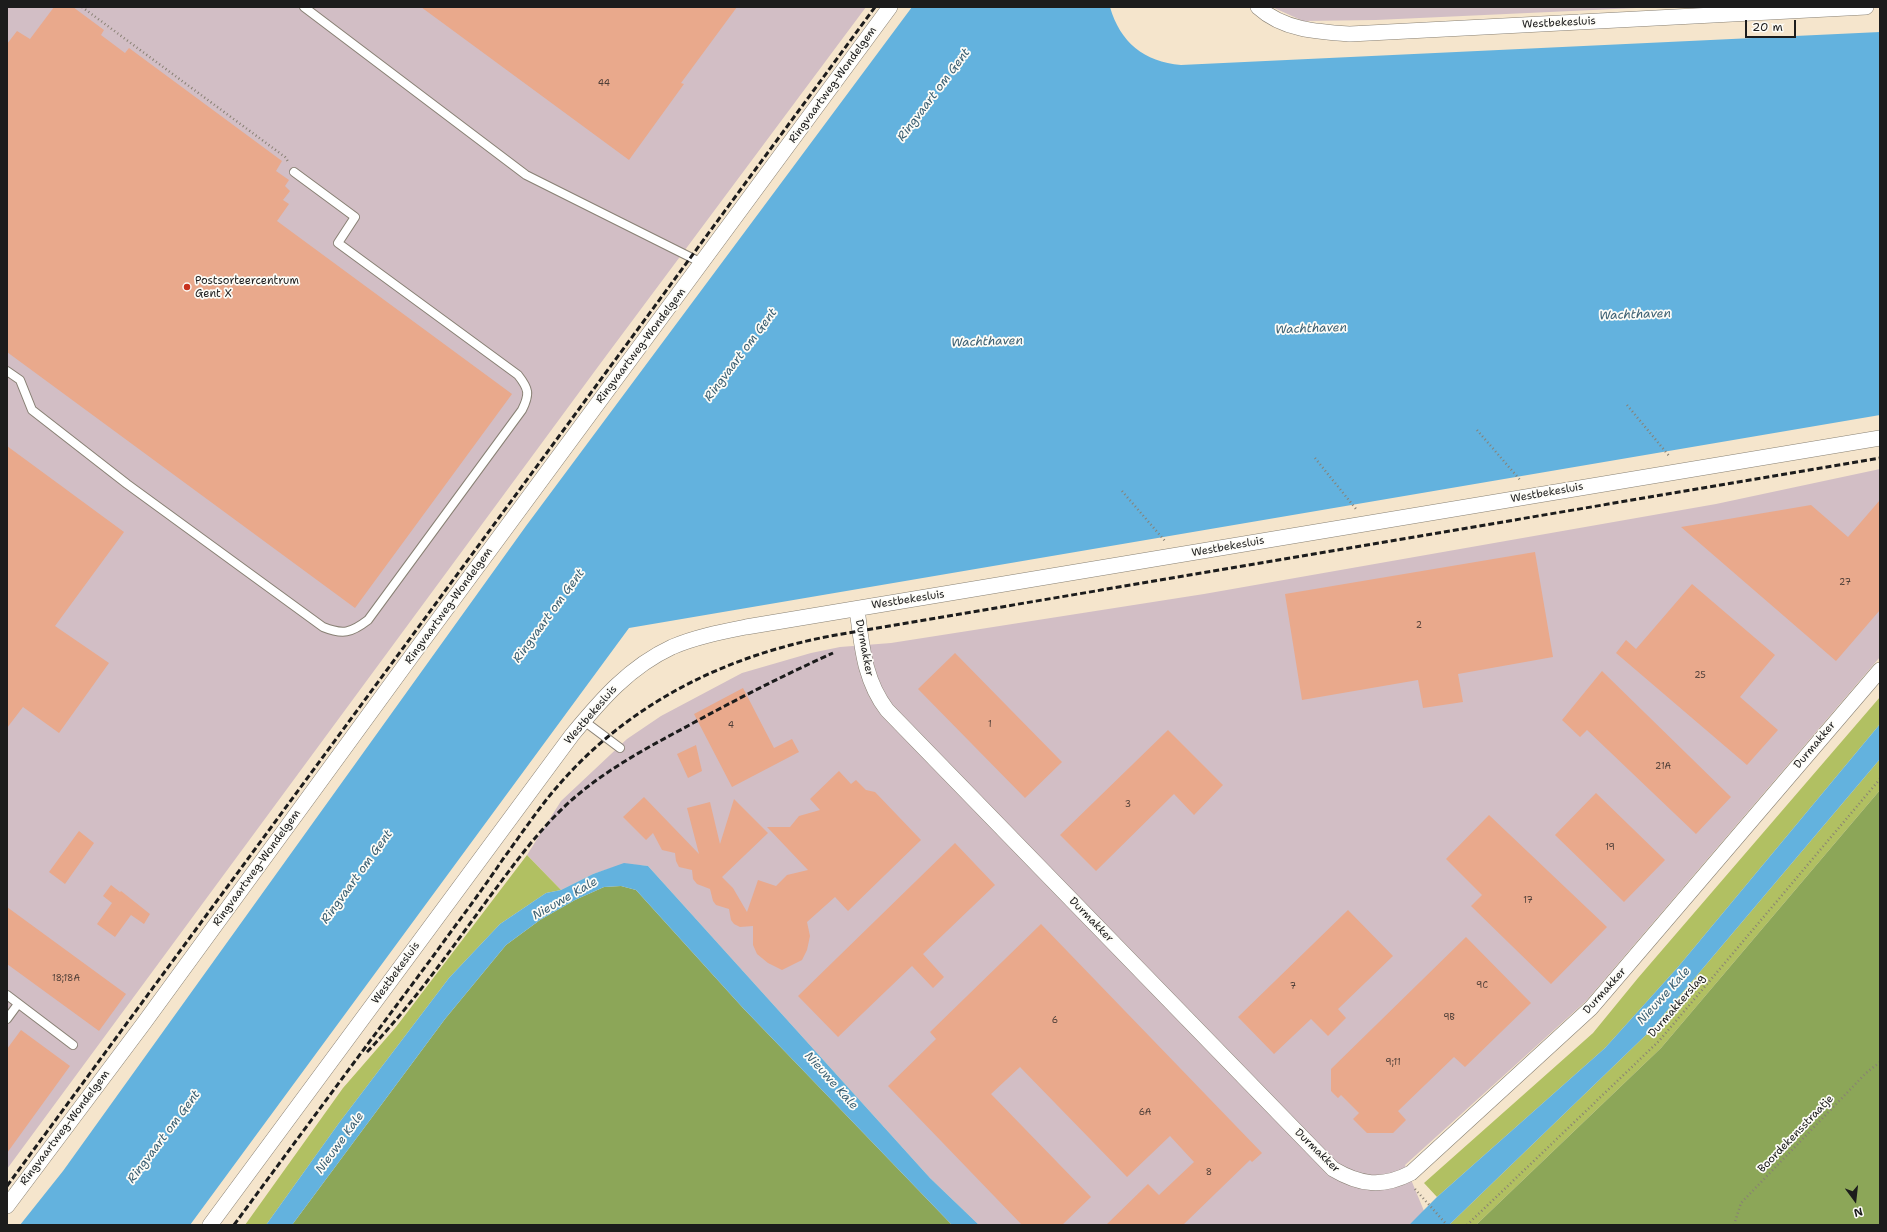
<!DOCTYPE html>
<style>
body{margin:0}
#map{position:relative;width:1887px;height:1232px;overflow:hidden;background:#f5e5cc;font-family:"Shantell Sans",sans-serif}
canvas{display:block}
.frame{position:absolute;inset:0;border:8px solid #1c1c1c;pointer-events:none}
.north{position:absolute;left:1835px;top:1180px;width:40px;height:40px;-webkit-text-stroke:3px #fdfcf7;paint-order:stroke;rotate:165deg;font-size:11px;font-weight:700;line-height:16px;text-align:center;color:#1c1c1c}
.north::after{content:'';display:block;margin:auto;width:14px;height:18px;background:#1c1c1c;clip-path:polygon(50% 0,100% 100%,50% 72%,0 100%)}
.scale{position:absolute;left:1745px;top:20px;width:51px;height:18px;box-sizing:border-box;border:2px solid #1c1c1c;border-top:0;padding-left:5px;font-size:12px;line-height:14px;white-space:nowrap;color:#1c1c1c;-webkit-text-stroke:3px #fdfcf7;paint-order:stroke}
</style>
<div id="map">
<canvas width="1887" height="1232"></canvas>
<div class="frame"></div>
<div class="north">N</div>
<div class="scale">20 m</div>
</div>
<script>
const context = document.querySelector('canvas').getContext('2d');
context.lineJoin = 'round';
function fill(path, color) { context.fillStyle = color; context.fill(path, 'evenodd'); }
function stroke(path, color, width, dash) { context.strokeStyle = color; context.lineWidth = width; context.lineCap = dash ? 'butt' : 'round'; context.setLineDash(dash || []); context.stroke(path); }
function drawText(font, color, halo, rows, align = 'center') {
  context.font = font + ' "Shantell Sans",sans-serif'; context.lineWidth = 3.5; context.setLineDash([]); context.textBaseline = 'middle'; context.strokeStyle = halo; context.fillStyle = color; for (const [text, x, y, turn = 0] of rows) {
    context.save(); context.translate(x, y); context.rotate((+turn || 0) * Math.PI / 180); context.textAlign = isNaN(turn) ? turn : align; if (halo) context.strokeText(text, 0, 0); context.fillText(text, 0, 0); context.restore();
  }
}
fill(new Path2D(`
 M7,7H866L600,364L7,1169Z
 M1272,7H1658L1376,20L1303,21Z
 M1880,469V657L1586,1001L1405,1165L1424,1211L1409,1225H979L930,1178L648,866L624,864L593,874L561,890L527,855L561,801L627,739L661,716L742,673L811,653L840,647L891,643L1204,594L1716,504Z`), '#d2bec5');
fill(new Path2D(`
 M1880,697V724L1678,967L1605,1048L1437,1197L1424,1183L1593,1033L1638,978Z
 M1880,759V790L1661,1048L1476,1225H1449L1649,1032Z
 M527,855L561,890L546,893L500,924L449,978L339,1123L266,1225H245L343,1088L396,1027Z`), '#b1c062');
fill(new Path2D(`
 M1880,790V1225H1476L1661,1048Z
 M621,886L636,890L743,1008L952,1225H292L445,1019L506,945L540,920L575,900L604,887Z`), '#8ca658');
fill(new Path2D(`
 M912,7H1110C1120,42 1144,62 1181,65L1880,32V415L629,628L190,1225H20L63,1171L526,526Z
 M1880,724V759L1649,1032L1449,1225H1409L1437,1197L1605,1048L1678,967Z
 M624,863L648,866L930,1178L979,1225H952L743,1008L636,890L621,886L604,887L575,900L540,920L506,945L445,1019L292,1225H266L339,1123L449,978L500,924L546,893L561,890L593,874Z`), '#63b2de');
fill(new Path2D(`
 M54,7H73L104,30L101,35L125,53L129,48L282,161L276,171L289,180L285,186L290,191L283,200L289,204L277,221L512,394L355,608L7,352V44L17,31L30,39Z
 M421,7H737L681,83L684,84L629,160Z
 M7,446L124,532L55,626L109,663L59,733L23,707L7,728Z
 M1880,500V610L1836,661L1681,527L1811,505L1848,537Z
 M1535,552L1553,657L1458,674L1463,702L1423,708L1418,680L1302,700L1285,594Z
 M1692,584L1775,655L1740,697L1778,730L1747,765L1616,653L1626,640L1636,649Z
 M955,653L1062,762L1025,798L918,689Z
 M1602,671L1731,797L1696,834L1587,730L1580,737L1562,720Z
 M743,688L774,748L792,739L799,752L732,787L694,714Z
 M1168,730L1223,785L1194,815L1174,794L1096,871L1060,835Z
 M696,745L702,771L688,778L677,754Z
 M839,771L851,784L856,780L866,790L875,792L921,840L848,911L835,897L807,922L810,936L807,950L802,960L782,970L768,963L757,954L753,945V926L740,927L734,924L731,920L729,909L716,905L713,901L710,889L697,884L693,879L692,870L679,867L676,861L675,853L662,850L653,833L646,840L623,817L644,797L699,854L687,808L710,802L720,844L734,799L768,833L722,877L733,888L747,912L758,880L776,886L787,875L808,870L767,827H790L799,816L820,810L810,799Z
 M1596,793L1665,860L1624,902L1555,835Z
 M1489,815L1607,927L1551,984L1471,906L1482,895L1446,859Z
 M79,831L94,843L65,884L49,872Z
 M955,843L995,885L923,954L944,977L933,988L912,966L838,1037L798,996Z
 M111,885L120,892L121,891L150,914L144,924L131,915L115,937L97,924L112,903L103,896Z
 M7,907L126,994L99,1031L7,964Z
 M1348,910L1393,956L1338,1009L1346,1018L1328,1036L1311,1019L1274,1054L1238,1017Z
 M1041,924L1262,1153L1252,1162L1250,1160L1183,1225H1106L1148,1184L1159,1195L1194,1162L1170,1136L1127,1177L1020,1067L991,1094L1091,1197L1062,1225H1022L888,1086L936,1039L930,1032Z
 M1466,937L1531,1003L1465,1067L1454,1057L1398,1111L1406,1120L1393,1133H1367L1353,1119L1359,1113L1341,1095L1338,1098L1331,1091V1069Z
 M21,1030L70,1066L7,1153V1049Z`), '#e9a98c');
const lane = new Path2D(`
 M304,7L526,175L702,263
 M7,371L20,380L32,410L127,484L323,627C343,635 351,633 368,620L522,410C530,394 529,389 518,375L338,243L355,217L294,172
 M584,721L620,748
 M7,995L73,1045
 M7,1019L18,1004`);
const street = new Path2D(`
 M1258,7C1283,30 1318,32 1350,34L1866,7
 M857,609C862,646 864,680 887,710L1333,1169C1360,1185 1382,1188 1411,1173L1591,1008L1880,670
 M7,1206L144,1023L416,650L890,7
 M210,1225L572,735C601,700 629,667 672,647C695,637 721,632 746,627L1880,438`);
stroke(lane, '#888074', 10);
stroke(street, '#888074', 16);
stroke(new Path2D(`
 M82,7L285,157L289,163
 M1627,405L1670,457
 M1477,430L1521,481
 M1315,458L1356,509
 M1122,491L1165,541
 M1415,1189L1447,1225
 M1467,1225L1659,1041L1880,779
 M1734,1225L1741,1203L1866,1073L1880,1062`), '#888074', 2.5, [1, 3]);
stroke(lane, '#fff', 8);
stroke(street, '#fff', 15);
stroke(new Path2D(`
 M367,1052C412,1005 449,952 488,899C510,870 531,840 557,814C593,777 639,752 684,728C733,701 782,676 833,653
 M7,1186L875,7
 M234,1225C300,1135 367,1045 434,955C457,923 481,892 503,859C523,832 541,804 564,779C636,699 731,654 836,635L1880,458`), '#1c1c1c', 3, [6, 3]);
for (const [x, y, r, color] of [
 [187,287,4,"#c8321e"]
]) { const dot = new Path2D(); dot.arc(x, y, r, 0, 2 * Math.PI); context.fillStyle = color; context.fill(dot); stroke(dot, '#fdfcf7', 1.5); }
drawText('9px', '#4f3f38', null, [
 ["44",604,84],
 ["27",1845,583],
 ["2",1419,626],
 ["25",1700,676],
 ["1",990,725],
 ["4",731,726],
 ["21A",1663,767],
 ["3",1128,805],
 ["19",1610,848],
 ["17",1528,901],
 ["18;18A",66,979],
 ["9C",1482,986],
 ["7",1293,987],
 ["9B",1449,1018],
 ["6",1055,1021],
 ["9;11",1393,1063],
 ["6A",1145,1113],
 ["8",1209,1173]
]);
drawText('11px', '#1c1c1c', '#fdfcf7', [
 ["Westbekesluis",1559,23,-3],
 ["Ringvaartweg-Wondelgem",833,85,-54],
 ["Ringvaartweg-Wondelgem",641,346,-53],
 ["Westbekesluis",1547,493,-10],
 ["Westbekesluis",1228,547,-10],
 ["Westbekesluis",908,600,-9],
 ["Ringvaartweg-Wondelgem",449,606,-54],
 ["Durmakker",864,648,79],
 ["Westbekesluis",591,715,-49],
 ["Durmakker",1815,745,-50],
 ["Ringvaartweg-Wondelgem",257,868,-54],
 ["Durmakker",1091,920,46],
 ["Westbekesluis",396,973,-54],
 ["Durmakker",1605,991,-48],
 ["Durmakkerslag",1677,1006,-49],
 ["Ringvaartweg-Wondelgem",65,1128,-53],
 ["Boordekensstraatje",1796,1134,-46],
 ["Durmakker",1317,1151,44]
]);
drawText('11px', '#1c1c1c', '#fdfcf7', [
 ["Postsorteercentrum",195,281],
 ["Gent X",195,294]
], 'left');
drawText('italic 12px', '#3c6073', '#fdfcf7', [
 ["Ringvaart om Gent",934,95,-53],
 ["Wachthaven",1635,315,-2],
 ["Wachthaven",1311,329,-2],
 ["Wachthaven",987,342,-2],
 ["Ringvaart om Gent",741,355,-53],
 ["Ringvaart om Gent",549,616,-54],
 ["Ringvaart om Gent",357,877,-54],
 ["Nieuwe Kale",565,899,-30],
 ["Nieuwe Kale",1664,996,-48],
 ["Nieuwe Kale",831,1081,48],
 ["Ringvaart om Gent",164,1137,-53],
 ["Nieuwe Kale",340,1143,-54]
]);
</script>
